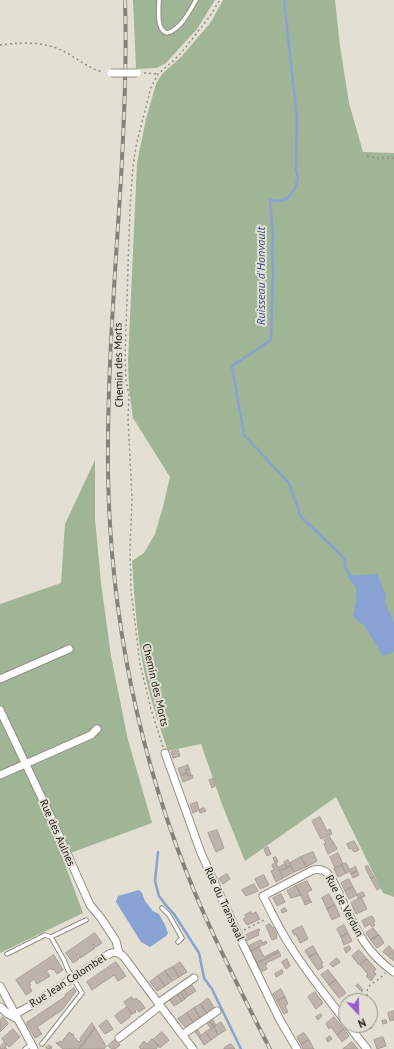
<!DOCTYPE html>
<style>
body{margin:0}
#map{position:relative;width:394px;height:1049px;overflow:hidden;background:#e3e0d3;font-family:"PT Sans",sans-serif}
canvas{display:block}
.north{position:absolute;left:338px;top:993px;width:40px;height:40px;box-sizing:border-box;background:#e3e0d3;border:1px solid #939187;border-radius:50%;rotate:158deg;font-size:11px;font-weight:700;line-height:16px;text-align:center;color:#1b1a16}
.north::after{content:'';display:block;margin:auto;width:14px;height:18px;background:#995ad0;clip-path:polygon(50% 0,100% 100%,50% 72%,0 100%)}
</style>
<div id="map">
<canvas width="394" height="1049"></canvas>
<div class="north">N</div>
</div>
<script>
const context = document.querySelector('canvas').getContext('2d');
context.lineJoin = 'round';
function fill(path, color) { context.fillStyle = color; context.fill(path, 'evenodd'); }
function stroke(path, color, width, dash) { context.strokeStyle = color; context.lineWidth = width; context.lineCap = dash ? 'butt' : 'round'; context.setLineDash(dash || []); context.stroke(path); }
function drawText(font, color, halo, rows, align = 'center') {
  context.font = font + ' "PT Sans",sans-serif'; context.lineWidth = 4; context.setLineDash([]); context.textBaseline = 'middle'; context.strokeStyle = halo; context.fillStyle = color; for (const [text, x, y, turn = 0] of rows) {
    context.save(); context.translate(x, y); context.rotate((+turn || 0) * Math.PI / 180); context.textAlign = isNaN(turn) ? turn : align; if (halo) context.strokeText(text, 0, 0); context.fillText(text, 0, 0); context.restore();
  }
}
fill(new Path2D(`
 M133,0H215L197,29L166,63L157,68L136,69Z
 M223,0H335L340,46L349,103L363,152L394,153V897L383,893L336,797L245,861L223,807L201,744L168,751C157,719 146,686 141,653C136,623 134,592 132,561L144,553L155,534L163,507L170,477L133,418L129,389L128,361L137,163L146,119L156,84L162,74L181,57L211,22Z
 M95,460V519L101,583L111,656L128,740L152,823L62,856L83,913L0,953V604L61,583L65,524Z`), '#9fb595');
fill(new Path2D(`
 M377,574L386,595L385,602L394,623V652L383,656L364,625L359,622L353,616L356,600V587L347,576Z
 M139,890L142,893L145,901L153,911L159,914L165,925L168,933L166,936L150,947L141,942L116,902L118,896Z`), '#88a2d3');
stroke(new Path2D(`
 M284,0L297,118L296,168L298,179L294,190L288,198L280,201L270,200L273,237L272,252L273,270L271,340L232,366L244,435L289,483L301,517L339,553L345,560V567L351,578
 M158,852L155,881L159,896L165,904L174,914L199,953L204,978L212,989L241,1049`), '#88a2d3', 2.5);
const building = new Path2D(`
 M178,750L180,756L173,758L171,752Z
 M188,765L189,769L186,770L187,773L181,776L178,769Z
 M189,769L191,775L188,776L186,770Z
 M187,773L188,776L192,775L193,778L183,782L181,776Z
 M213,779L215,786L212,788L209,780Z
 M197,802L199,810L193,813L190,805Z
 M204,808L206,811L200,813L199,810Z
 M320,817L327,831L330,829L332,834L321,839L312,821Z
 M217,830L224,848L216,852L208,833Z
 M330,837L331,840H332L337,849L328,854L324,844L326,843L324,840Z
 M354,841L359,850L354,852L351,848L349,849L347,844Z
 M268,847L271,854L267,856L264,849Z
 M313,852L317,861L306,867L301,857Z
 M338,853L343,864L335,868L330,857Z
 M276,857L278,862L275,863L273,858Z
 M301,857L306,867L294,872L290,863Z
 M288,860L291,866L287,868L284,862Z
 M276,863L283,878L276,882L271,871L274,870L272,865Z
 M346,863L350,871L346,873L342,865Z
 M285,864L287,868L280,871L278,868Z
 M342,865L346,873L338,877L334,869Z
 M291,866L294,872L283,878L280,871Z
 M368,866L374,877L371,879L365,867Z
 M356,867L357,871L351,874L349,870Z
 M357,871L359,875L353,878L351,874Z
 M227,874L230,879L223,884L219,879Z
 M264,875L269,885L260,889L255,879Z
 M374,877L380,888L377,890L371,879Z
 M349,879L353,887L345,891L341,883Z
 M307,881L312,890L307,892L310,900L304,902L296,886Z
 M254,884L258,891L246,896L242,890Z
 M296,886L301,895L291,898L287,891Z
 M353,887L357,895L349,899L345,891Z
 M363,892L365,896L359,899L357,895Z
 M281,894L285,902L277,906L273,898Z
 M329,894L335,905L327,909L322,898Z
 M361,897L367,909L356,914L351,903Z
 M310,900L312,902L305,905L304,903Z
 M335,905L340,916L332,920L327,909Z
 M285,908L287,911L282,913L281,910Z
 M251,912L252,914L256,912L260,919L247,925L243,919L246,917L245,915Z
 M372,916L375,921L373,922L375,925L372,927L370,924L365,927L362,921Z
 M270,924L272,928L275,927L278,933L276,935L277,938L272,940L266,926Z
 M344,925L348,933L341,937L337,929Z
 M302,926L308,939L300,943L296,934L294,935L292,931Z
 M373,928L379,935L371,940L366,933Z
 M259,929L260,930L258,932L259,935L246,941L244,936Z
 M95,933L102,943L96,947L93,944H92L95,948L80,958L78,954L76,955L79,959L73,963L66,953Z
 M348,933L352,941L344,945L341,937Z
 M379,935L384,943L377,948L371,940Z
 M261,940L262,943L266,941L267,943L251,951L249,946Z
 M313,946L317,953L309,957L305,951Z
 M349,946L351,949L346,953L344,949Z
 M389,946L393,950L388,956L383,952Z
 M259,947L264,957L278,950L279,952L257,963L251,951Z
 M359,950L367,959L359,965L352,956Z
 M394,951V961L389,957Z
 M279,952L281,956L266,963L267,964L265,965L267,969L261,972L257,963Z
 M317,953L323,963L321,964L323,967L318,970L309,957Z
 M54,955L63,970L57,974L54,969L52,970L51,968L46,971L50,976L37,984L34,979L29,983L31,985L29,986L32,991L26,995L16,980Z
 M337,958L340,962L333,967L330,964Z
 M287,959L290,966L286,969L282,962Z
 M367,959L376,969L374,972L376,974L371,981L366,976L368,974L360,965Z
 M116,962L126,976L118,981L114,975L92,990L87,982Z
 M180,962L187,972L179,977L173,967Z
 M173,967L179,977L172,981L165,971Z
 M282,970L283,973L276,977L275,974Z
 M328,970L336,980L329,985L321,975Z
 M165,971L172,981L165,986L158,976Z
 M158,976L165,986L157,991L150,982Z
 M336,980L346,993L339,998L329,985Z
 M191,984L196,991L188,996L184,989Z
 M358,984L363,990L362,992L356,986Z
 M74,988L76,991L62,1010L37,1027L42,1034L35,1038L26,1023L66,996L65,995Z
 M184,989L188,996L185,999L180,991Z
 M281,989L285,997L277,1001L273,994Z
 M180,991L185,999L182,1001L177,994Z
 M315,992L323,1003L316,1009L308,997Z
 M177,994L182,1001L174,1006L169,999Z
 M132,997L134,1000L136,998L139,1001H140L145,1008L139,1012L137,1009L135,1011L136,1012L132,1014L124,1002Z
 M285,997L288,1004L285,1006L288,1012L284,1014L277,1001Z
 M208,998L215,1009L207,1014L201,1004Z
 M201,1004L207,1014L200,1018L194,1008Z
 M127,1007L132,1014L129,1016L130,1017L121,1024L115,1016Z
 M194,1008L200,1018L193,1023L187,1013Z
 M394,1011V1020L390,1021L388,1013Z
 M187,1013L193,1023L186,1028L178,1019Z
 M321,1014L322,1016L318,1020L316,1017Z
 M3,1017L8,1023V1024L0,1032V1020Z
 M334,1017L344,1029L337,1035L331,1027L329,1029L326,1024Z
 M107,1020L113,1029L105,1034L99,1026Z
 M213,1020L216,1026L214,1027L210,1022Z
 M386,1020L387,1023L383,1024L382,1021Z
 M370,1021L372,1028L363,1030L362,1025H370Z
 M210,1022L214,1027L211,1029L207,1023Z
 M221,1022L226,1030L218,1035L214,1027Z
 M92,1023L95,1028L79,1049H72L70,1048L69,1049H63L56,1043V1042L58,1043L60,1041L62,1042L69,1032L74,1035L73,1036L79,1042L81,1040L80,1039Z
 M214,1027L218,1035L211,1040L206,1032Z
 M95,1028L106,1046L104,1049H79Z
 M13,1029L20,1037L9,1047L2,1039Z
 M344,1029L349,1036L342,1042L337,1035Z
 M198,1030L201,1036L199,1037L195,1032Z
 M162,1032L169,1040L160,1048L153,1040Z
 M206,1032L211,1040L204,1045L199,1037Z
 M304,1033L309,1040L301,1044L297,1037Z
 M330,1036L332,1039L328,1042L326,1039Z
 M383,1037L386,1046L377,1049L374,1040Z
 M116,1039L120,1045L115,1049H112L108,1046Z
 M152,1039L159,1046L156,1049H141L139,1047L144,1041L147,1044Z
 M309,1040L314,1049H303L301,1044Z
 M5,1042L7,1044L5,1047L7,1049H0V1047Z
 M352,1042L358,1049H343Z
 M231,1044L235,1049H224V1048Z
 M49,1045L52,1047L51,1049L46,1048Z`);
fill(building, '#beb3aa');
stroke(building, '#a69c93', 1);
const service = new Path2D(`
 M159,0C159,10 156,30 167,33C180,30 190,11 196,0
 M162,908L169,915L182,938L178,942
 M51,937L86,920
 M7,954L45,935L51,937L64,960L68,970L82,993L42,1044
 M370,1008L371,1007
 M25,1049L32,1044`);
const minor = new Path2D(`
 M0,679L69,649
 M0,710L49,813L90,905L101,918L116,941L119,953
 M165,753L201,853L238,934L272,1004L281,1022L297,1049
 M0,775L91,735L97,729
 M0,986L34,1049
 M158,1003L194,978
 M0,1007L8,1014L17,1019
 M15,1014L32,1005L109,954C115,951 119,952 124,957L153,996L193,1049
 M346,1022C327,997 307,973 291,947C280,931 272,913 263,896L313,870C318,869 323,869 327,873C334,880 338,892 342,900C356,929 366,953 394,972
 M348,1025L367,1049
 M182,1035L217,1011
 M119,1038L160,1006`);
stroke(service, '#918f83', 5.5);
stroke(minor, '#918f83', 9);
stroke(new Path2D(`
 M0,45C23,42 46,41 67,53C79,60 90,69 103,72
 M144,73L158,74
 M367,156L377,158H394
 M163,747L151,709L140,664L131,590L130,549L132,498L128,418L129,396L126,380L125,358L130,207L133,166L136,146L149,95L150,89L158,74L173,61L182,52L210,16L220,0
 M244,930L266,919
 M368,1001C363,982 376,985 385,973`), '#8f8d83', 1.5, [2, 3]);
stroke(service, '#fff', 3.5);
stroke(minor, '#fff', 7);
const rail = new Path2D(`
 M125,0C127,60 124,119 121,179C115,276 107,374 108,471C110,615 139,760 195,893C217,946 244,998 270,1049`);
stroke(rail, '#848279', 4);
stroke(rail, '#e3e0d3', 2.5, [8]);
const minorBridge = new Path2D(`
 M111,73H137`);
stroke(minorBridge, '#918f83', 9, []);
stroke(minorBridge, '#fff', 7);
drawText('11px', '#1b1a16', '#e3e0d3', [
 ["Chemin des Morts",119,365,-91],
 ["Chemin des Morts",155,685,77],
 ["Rue des Aulnes",57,833,66],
 ["Rue du Transvaal",224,904,65],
 ["Rue de Verdun",344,906,62],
 ["Rue Jean Colombel",68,981,-33]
]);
drawText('italic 12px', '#314f8d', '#e3e0d3', [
 ["Ruisseau d'Honvault",262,276,-90]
]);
</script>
